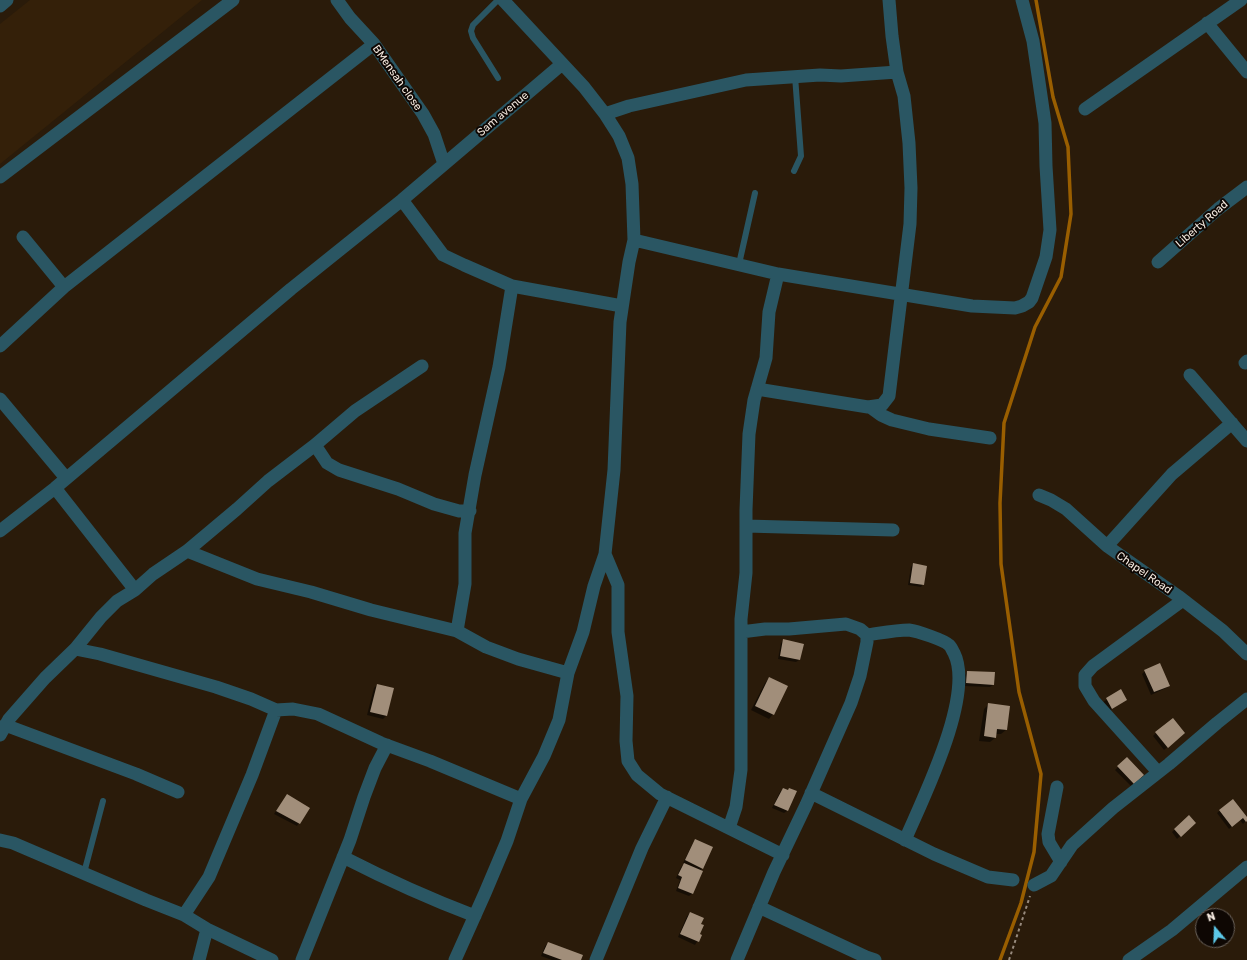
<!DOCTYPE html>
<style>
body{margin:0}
#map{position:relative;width:1247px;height:960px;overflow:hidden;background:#2a1b0a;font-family:Rubik,sans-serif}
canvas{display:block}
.north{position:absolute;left:1195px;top:908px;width:40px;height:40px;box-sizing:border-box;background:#0e0703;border:1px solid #6a625b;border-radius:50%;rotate:341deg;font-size:11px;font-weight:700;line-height:16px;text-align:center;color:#f5eae0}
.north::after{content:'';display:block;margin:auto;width:14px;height:18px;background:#5cc7e7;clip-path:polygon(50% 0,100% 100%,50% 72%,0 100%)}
</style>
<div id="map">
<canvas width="1247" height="960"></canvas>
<div class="north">N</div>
</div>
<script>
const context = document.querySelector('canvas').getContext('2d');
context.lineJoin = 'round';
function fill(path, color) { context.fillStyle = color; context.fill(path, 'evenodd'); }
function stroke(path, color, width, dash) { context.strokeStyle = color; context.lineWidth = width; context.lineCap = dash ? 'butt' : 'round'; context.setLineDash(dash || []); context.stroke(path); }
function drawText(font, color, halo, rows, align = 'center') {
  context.font = font + ' Rubik,sans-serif'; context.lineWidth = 4; context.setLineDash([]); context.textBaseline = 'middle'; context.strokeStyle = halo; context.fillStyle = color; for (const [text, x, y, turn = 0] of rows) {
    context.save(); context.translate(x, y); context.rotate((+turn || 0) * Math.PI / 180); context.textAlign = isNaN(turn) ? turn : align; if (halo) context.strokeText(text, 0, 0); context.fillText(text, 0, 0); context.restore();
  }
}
fill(new Path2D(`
 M30,0H202L0,164V24Z`), '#342009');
fill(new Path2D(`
 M913,564L923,584L921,587L908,585L911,567Z
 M784,640L799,660L796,662L778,659L781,643Z
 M1145,671L1169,685L1166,688L1151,695L1142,674Z
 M967,672L993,685L990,687L964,686L965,675Z
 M769,678L773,714L769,719L751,710L765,683Z
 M377,685L386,716L383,719L367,715L374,688Z
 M1121,691L1126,700L1109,711L1103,702Z
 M989,704L1009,707L1006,730L1001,734H995V738L990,742L979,741L984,709Z
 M1156,733L1181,736L1164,750L1153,736Z
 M1127,758L1143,775L1131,786L1115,770Z
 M783,789L787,791L789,789L795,792L787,811L784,813L772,808L780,792Z
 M287,795L299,823L297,826L274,814Z
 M1233,800L1247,818V820L1243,824L1240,820L1229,829L1217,813Z
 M1189,817L1194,823L1177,839L1172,832Z
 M696,840L702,868L700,871H702L692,894L689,896L676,891L680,880L676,878L681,867L684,864L683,863L693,843Z
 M690,913L700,924L699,934L701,935L695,945L678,937L687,916Z
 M548,943L580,960H552L541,956L545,946Z`), '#0007');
stroke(new Path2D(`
 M1000,960L1021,903L1034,852L1041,774L1019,692L1001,564L1000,503L1004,423L1035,327L1061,277L1071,214L1068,147L1053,97L1036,0`), '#995e00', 3.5);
fill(new Path2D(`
 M913,563L927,566L924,585L910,583Z
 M783,639L804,644L800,660L780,656Z
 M1160,663L1170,686L1154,692L1144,670Z
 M967,671L995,672L994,685L966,683Z
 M769,677L788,686L774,715L755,706Z
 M377,684L394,688L387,716L370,712Z
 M1121,689L1127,700L1112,709L1106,698Z
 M988,703L1010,706L1007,730L997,729L996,738L984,736Z
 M1173,718L1185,733L1168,748L1155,732Z
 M1127,757L1144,775L1134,784L1117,766Z
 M783,788L788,790L789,788L797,791L788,811L774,805Z
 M287,794L310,808L300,824L276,811Z
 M1233,799L1247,817V821L1246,822L1243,818L1232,827L1219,810Z
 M1189,815L1196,823L1181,837L1174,829Z
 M695,839L713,847L703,869L685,860Z
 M684,863L703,871L693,894L678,888L682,877L678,875Z
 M690,912L704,918L701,924L704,925L700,934L702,935L699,942L680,934Z
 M548,942L583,955L581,960H562L543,953Z`), '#a18e7a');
stroke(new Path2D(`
 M1009,960L1030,896`), '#988b7e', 2, [3, 3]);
stroke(new Path2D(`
 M498,0L473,25L471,31L473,38L498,78
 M794,171L801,156L795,76
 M739,264L755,193
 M84,873L103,801`), '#2a5663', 6);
stroke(new Path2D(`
 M337,0L350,18L374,44L423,114L434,134L444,164
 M503,0L584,87L605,114L619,136L628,158L632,184L634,240L629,262L620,322L614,470L605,554L618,585V632L627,696L626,741L628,761L637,775L660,794L783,855
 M0,6L7,0
 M1207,23L1247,72
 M1085,109L1241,0
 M605,114L629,106L746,80L820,75L841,76L897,72
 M0,177L233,0
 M402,200L443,255L464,265L512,286L622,306
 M23,237L64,287
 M634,240L778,274L972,306L1015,308L1022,306L1029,302L1032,298L1046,257L1050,230L1046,166L1045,123L1033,41L1022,0
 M1158,262L1218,209L1247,187
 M0,346L64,287L374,44
 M1245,363L1247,361
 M1190,375L1247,441
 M757,389L868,407L882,405L889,396L910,224L911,188L909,143L904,96L897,72L892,36L889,0
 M0,399L66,478
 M870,407L881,415L892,420L929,429L990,438
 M315,445L327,463L339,470L398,489L434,504L459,511H470
 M55,488L135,590
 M1039,495L1051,500L1066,509L1107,546L1178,596L1223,631L1247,654
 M746,526L893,530
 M0,531L55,488L291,289L402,200L562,64
 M1107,546L1172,474L1232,423
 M187,551L257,579L311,592L371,610L457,631L486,647L518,659L568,673
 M457,631L465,584V533L475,475L499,367L512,286
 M867,635C881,633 896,630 909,630C917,631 944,640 949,645C951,646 952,650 954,653C975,695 923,798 905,840
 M75,649L100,654L216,687L251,699L276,710L293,709L318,714L381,743L430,761L521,799
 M5,725L136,774L178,792
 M0,735L9,719L45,678L75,649L101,617L117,601L135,590L153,574L187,551L237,509L268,481L315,445L355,411L422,366
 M1158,772L1094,701L1085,686V675L1093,666L1183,600
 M1057,787L1048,834L1049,842L1061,862
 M811,793L934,854L988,877L1013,880
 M729,828L736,807L741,770V619L746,573V510L749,434L754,400L766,358L769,312L778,274
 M0,840L13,843L146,900L184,915L207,929L272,960
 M343,857C386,879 430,899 475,916
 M1034,885L1051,876L1072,845L1113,808L1169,764L1217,723L1247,699
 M759,907L866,957L875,960
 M184,915L209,877L252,775L276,710
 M199,960L207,929
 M302,960L350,840L364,797L375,768L387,745
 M455,960L485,893L507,841L521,799L544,756L559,720L568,673L583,632L594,586L605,554
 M596,960L642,848L667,797
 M737,960L774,872L806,805L851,703L860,676L867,642V635L860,629L846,624L789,629H765L741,632
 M1129,960L1172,930L1247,867`), '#2a5663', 13);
drawText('11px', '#f5eae0', '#0e0703', [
 ["BMensah close",397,78,55],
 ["Sam avenue",503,114,-40],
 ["Liberty Road",1202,224,-41],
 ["Chapel Road",1144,573,35]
]);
</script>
